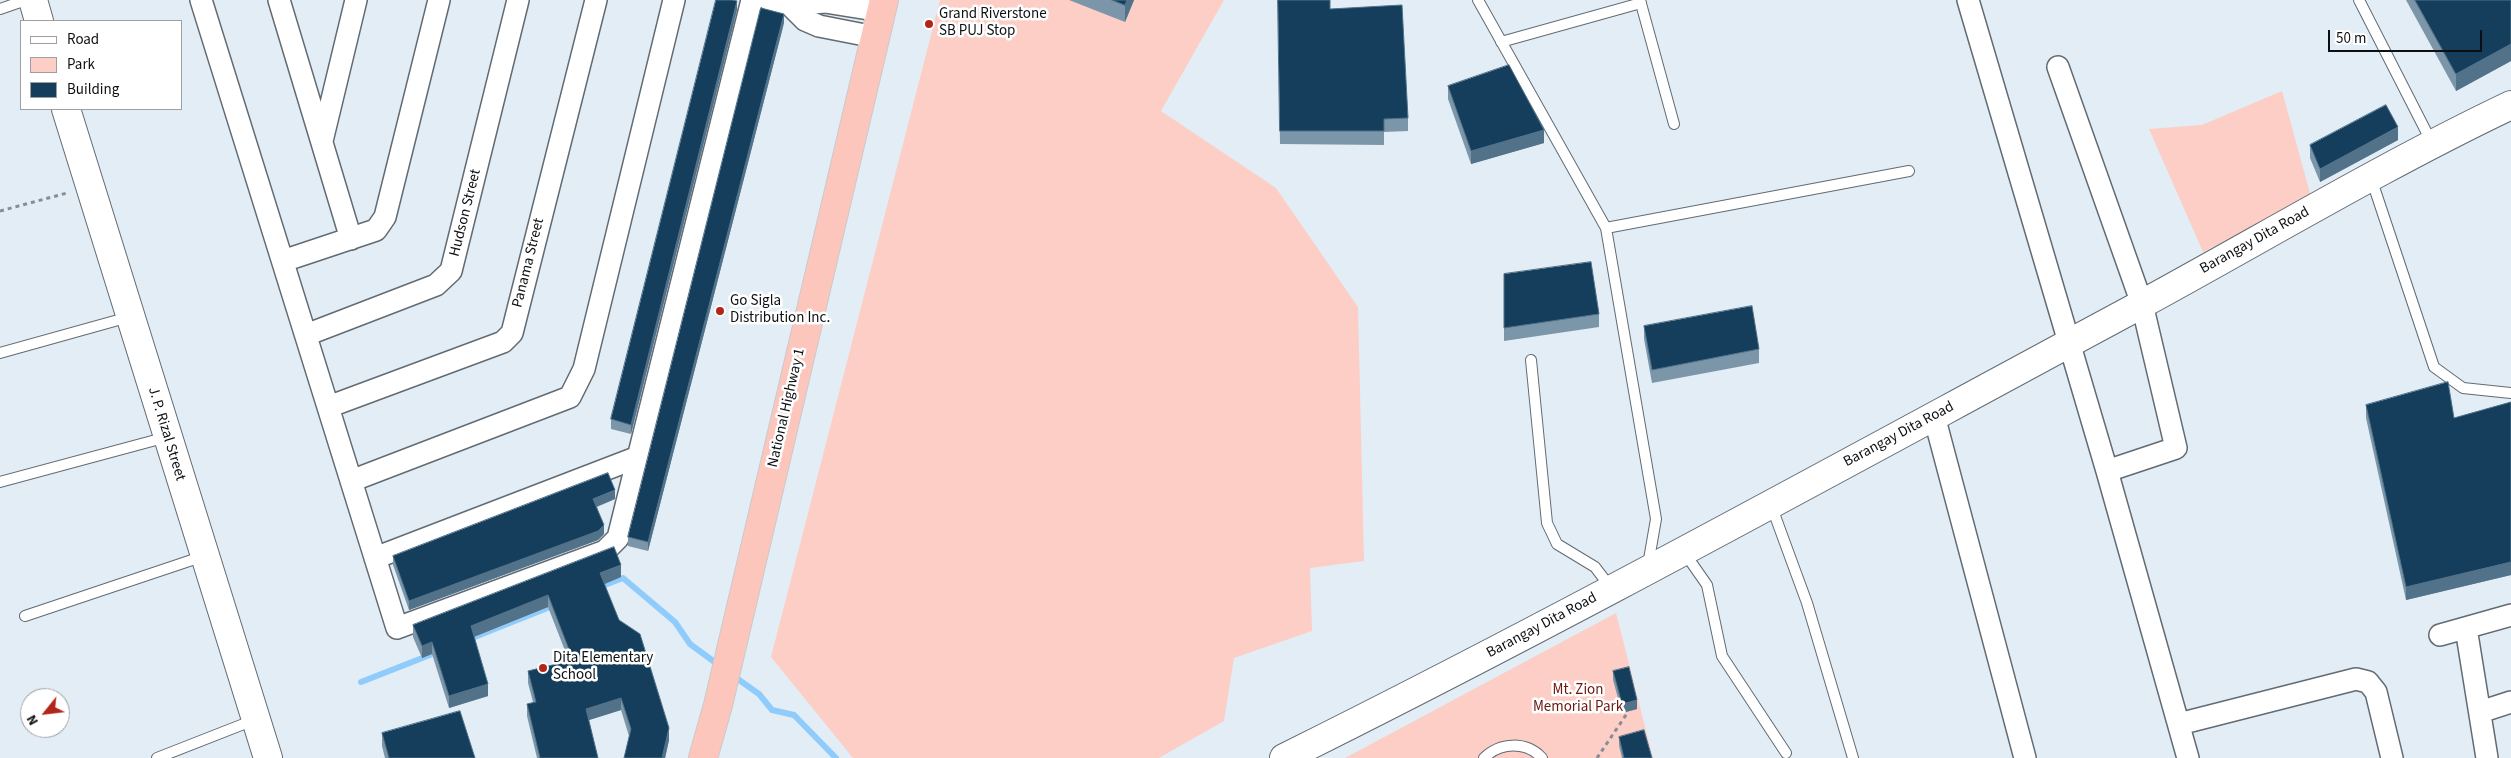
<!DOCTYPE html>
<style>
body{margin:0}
#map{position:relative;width:2511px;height:758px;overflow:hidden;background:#e3edf6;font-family:"Source Sans 3",sans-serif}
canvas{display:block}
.legend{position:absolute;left:20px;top:20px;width:162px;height:90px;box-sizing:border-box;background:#fff;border:1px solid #9e9fa1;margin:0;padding:6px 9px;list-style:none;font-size:15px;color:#0d1013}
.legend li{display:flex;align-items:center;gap:10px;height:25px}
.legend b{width:25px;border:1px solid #9e9fa1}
.north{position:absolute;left:20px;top:688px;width:50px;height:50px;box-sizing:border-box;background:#fff;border:1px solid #9e9fa1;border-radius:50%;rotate:241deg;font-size:14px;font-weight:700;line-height:20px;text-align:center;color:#0d1013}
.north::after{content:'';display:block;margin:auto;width:18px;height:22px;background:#b32518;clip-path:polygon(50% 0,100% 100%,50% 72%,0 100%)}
.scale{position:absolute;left:2328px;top:30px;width:154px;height:22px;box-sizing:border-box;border:2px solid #0d1013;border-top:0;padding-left:6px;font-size:15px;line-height:18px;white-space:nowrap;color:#0d1013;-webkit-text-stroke:4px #fff;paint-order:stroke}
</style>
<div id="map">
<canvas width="2511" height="758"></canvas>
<ul class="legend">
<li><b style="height:6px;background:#fff"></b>Road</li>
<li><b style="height:14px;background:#fccec6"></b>Park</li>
<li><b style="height:14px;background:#143e5c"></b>Building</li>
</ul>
<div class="north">N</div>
<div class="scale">50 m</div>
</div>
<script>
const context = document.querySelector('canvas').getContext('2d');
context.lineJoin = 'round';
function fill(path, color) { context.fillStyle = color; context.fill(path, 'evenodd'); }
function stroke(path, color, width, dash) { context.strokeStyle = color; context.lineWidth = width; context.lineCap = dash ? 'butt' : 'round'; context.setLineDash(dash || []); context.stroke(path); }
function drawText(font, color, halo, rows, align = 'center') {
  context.font = font + ' "Source Sans 3",sans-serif'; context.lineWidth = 5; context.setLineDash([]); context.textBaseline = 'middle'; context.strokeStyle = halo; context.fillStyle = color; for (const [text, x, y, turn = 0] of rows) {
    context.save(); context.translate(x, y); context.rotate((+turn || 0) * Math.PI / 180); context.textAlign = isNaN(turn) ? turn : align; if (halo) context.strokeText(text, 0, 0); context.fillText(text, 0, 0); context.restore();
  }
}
fill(new Path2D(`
 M940,0H1224L1161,111L1276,188L1358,307L1364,561L1310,568L1312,631L1234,658L1224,721L1159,758H853L771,657Z
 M2282,91L2311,197L2203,252L2149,129L2202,125Z
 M1616,613L1653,758H1345Z`), '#fccec6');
stroke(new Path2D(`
 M597,588L623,578L675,622L690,644L720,666
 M467,640L555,605
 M732,675L759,694L772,710L794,715L836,758
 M361,682L430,655`), '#8fccfc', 6);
const lane = new Path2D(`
 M1478,0L1606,228L1656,519L1648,565
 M1640,0L1674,124
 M2359,0L2432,143
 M0,9L26,0
 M1501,42L1641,3
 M2371,178L2434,367L2463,388L2511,393
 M1606,228L1909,171
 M0,353L129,317
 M1531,360L1547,523L1557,544L1595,567L1611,588
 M0,482L167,437
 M1771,505L1807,603L1853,758
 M1684,552L1707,585L1722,656L1786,753
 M25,616L204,556
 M157,758L254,720
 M1484,758C1500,742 1526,741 1542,758`);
const street = new Path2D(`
 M201,0L397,628L605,551L618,538L752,0
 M279,0L351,239
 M769,0L790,5L825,2L881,11
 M1968,0L2107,471L2188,758
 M790,5L805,20L819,26L875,37
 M2058,67L2142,304L2176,448L2107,471
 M322,141L356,0
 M283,261L376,230L385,217L439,0
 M306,335L436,285L451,271L518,0
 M328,407L503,342L512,333L596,0
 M1934,416L2025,758
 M351,481L570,397L584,369L674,0
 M375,558L638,457
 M2466,628L2487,758
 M2440,635L2511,615
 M2480,712L2511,702
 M2179,724L2356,679L2368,682L2376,692L2392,758`);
const secondary = new Path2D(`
 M33,0L39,21
 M66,109L268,758
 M1284,758C1574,614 1857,457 2142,304C2265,237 2385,165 2511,105`);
const highway = new Path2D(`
 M703,758L718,705L884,0`);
stroke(lane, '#626b72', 12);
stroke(street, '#626b72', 24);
stroke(secondary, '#626b72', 30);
stroke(highway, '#cacacb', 30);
stroke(new Path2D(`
 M0,211L67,193
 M1597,758L1628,712`), '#868d94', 3, [4, 4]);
stroke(lane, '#fff', 10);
stroke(street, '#fff', 21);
stroke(secondary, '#fff', 28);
stroke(highway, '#fcc6bc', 28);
fill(new Path2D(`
 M1069,0H1134L1125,22Z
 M1278,0L1330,9L1408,118V131L1384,132V145L1280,144Z
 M2406,0H2511V61L2456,91Z
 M737,10L631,434L611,429V419Z
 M784,23L648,551L628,546V537Z
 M1448,86L1544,143L1471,164L1448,99Z
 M2398,140L2320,182L2310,158V145Z
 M1504,274L1599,314V327L1504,341Z
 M1644,326L1759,349V363L1652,383L1644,339Z
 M2511,402V575L2406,600L2366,418V405L2454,418Z
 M615,499L597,507L604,534L598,540L409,610L393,565V556Z
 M621,577L604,584L669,740L665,758H624L629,736L621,710L589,720L598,758H537L527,716V704L533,702L528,683V671L569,661L548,607L474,637L488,696L449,708L432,654L422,658L413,637V625Z
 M1613,671L1637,709L1622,713L1613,680Z
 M382,733L475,758H385L382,746Z
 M1619,737L1652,758H1622L1619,746Z`), '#7c96a9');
fill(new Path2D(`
 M1127,0H1134L1125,22V5Z
 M737,1V10L631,434V425Z
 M784,14V23L648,551V542Z
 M2511,44V61L2456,91V74Z
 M2398,127V140L2320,182V169Z
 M1544,130V143L1471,164V151Z
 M615,490V499L593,508V499Z
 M604,525V534L598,540L409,610V601Z
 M2511,562V575L2406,600V587Z
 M621,565V577L600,586V573Z
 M548,595V607L471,638V626Z
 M432,642V654L422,658V646Z
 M488,684V696L449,708V696Z
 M621,698V710L586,721V709Z
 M1637,700V709L1622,713V704Z
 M669,728V740L665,758H662Z`), '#52728a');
const building = new Path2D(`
 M716,0H732L737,1L631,425L611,419Z
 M1112,0H1127L1125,5Z
 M1278,0H1330V9L1402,5L1408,118L1384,119V131H1280Z
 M2415,0H2511V44L2456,74Z
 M761,8L784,14L648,542L628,537Z
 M1509,65L1544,130L1471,151L1448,86Z
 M2386,105L2398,127L2320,169L2310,145Z
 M1591,262L1599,314L1504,328V274Z
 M1752,306L1759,349L1652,370L1644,326Z
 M2448,382L2454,418L2511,402V562L2406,587L2366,405Z
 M608,473L615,490L593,499L604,525L598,531L409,601L393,556Z
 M614,547L621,565L600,573L619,620L640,634L669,728L662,758H624L631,729L621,698L586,709L598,758H540L527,704L536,702L528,671L573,660L548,595L471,626L488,684L449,696L432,642L422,646L413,625Z
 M1629,667L1637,700L1622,704L1613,671Z
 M460,711L475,758H389L382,733Z
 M1644,730L1652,758H1624L1619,737Z`);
fill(building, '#143e5c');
stroke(building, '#52728a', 1);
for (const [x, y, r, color] of [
 [929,24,5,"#b32518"],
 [720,311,5,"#b32518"],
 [543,668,5,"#b32518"]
]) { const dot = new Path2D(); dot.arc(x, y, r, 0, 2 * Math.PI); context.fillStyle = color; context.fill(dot); stroke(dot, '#fff', 2); }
drawText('15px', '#0d1013', '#fff', [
 ["Grand Riverstone",939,15],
 ["SB PUJ Stop",939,32],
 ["Go Sigla",730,302],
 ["Distribution Inc.",730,319],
 ["Dita Elementary",553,659],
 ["School",553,676]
], 'left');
drawText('15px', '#0d1013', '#fff', [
 ["Hudson Street",466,213,-76],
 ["Barangay Dita Road",2255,241,-29],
 ["Panama Street",529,263,-76],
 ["National Highway 1",787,408,-77],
 ["J. P. Rizal Street",166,434,73],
 ["Barangay Dita Road",1899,435,-28],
 ["Barangay Dita Road",1542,626,-28]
]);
drawText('15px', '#6b1810', '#fff', [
 ["Mt. Zion",1578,691],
 ["Memorial Park",1578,708]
]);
</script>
